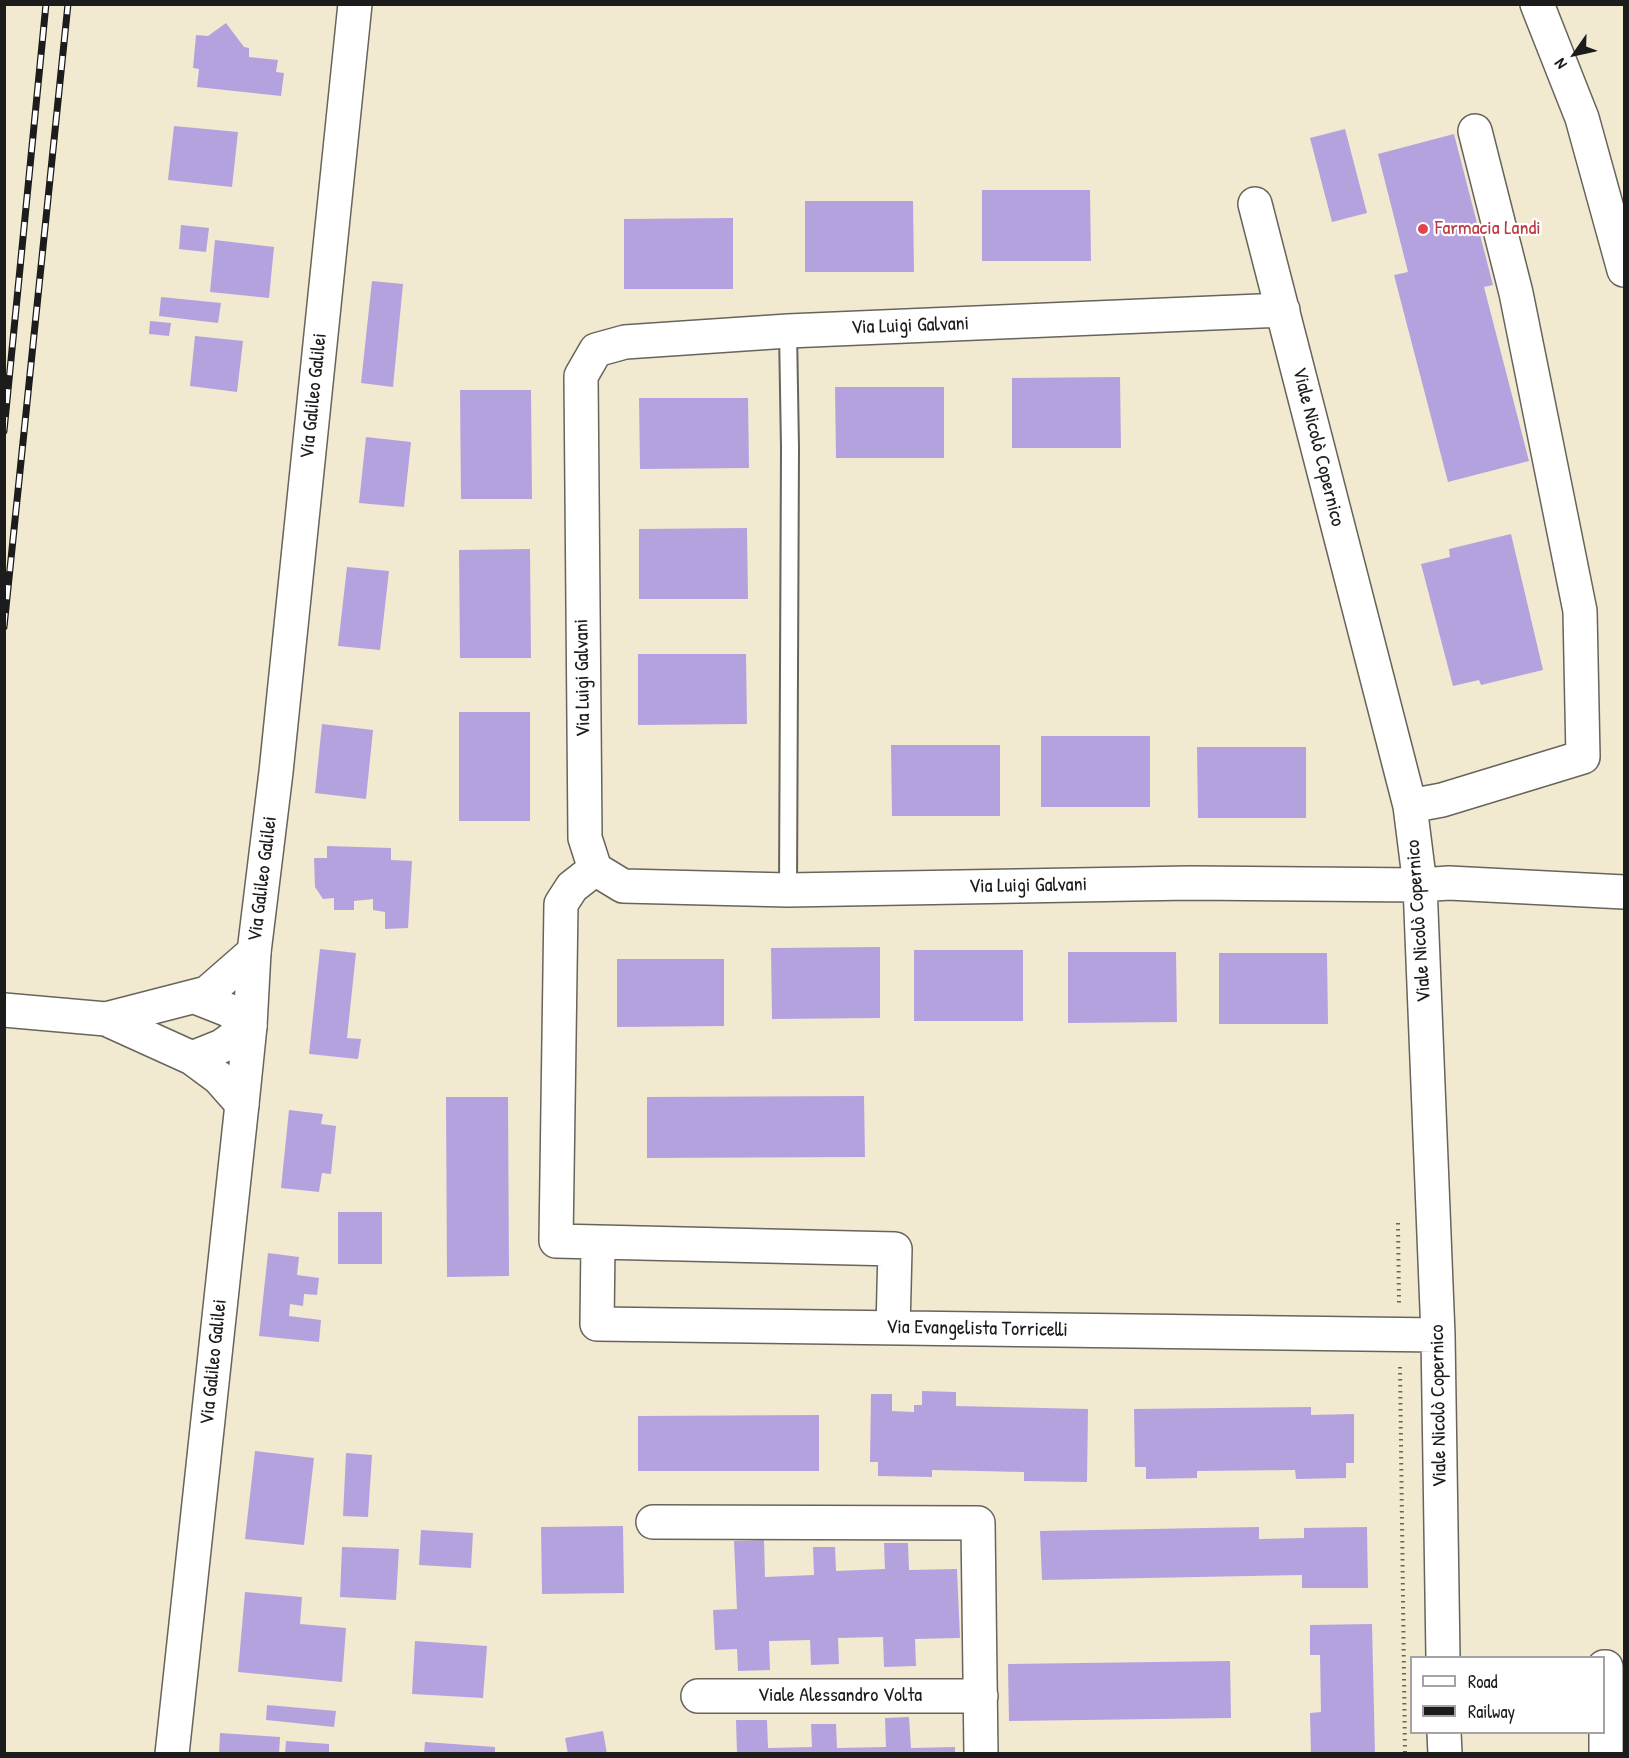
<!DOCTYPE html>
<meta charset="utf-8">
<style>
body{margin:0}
#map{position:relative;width:1629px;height:1758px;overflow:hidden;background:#f2e9d1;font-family:"Patrick Hand",sans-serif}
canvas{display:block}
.frame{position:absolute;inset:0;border:6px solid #1c1c1c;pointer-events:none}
.legend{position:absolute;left:1410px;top:1656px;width:195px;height:78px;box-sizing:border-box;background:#fff;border:2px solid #a4a4a4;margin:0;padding:8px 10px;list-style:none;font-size:18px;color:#1c1c1c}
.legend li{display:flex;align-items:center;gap:12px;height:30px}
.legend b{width:30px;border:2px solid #a4a4a4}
.north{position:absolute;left:1545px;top:24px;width:60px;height:60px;-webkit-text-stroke:4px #fff;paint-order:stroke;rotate:236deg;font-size:16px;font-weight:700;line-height:24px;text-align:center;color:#1c1c1c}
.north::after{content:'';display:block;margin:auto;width:21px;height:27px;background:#1c1c1c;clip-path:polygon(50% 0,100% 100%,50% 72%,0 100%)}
</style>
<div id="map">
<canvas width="1629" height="1758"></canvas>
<div class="frame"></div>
<ul class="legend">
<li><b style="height:8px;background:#fff"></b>Road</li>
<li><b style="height:8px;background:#1c1c1c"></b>Railway</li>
</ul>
<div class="north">N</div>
</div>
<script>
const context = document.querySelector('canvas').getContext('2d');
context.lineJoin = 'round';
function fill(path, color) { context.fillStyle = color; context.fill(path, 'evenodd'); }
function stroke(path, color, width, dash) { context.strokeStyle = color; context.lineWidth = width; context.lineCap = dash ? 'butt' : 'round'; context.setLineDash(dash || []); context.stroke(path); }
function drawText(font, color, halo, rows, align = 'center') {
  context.font = font + ' "Patrick Hand",sans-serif'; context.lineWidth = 4.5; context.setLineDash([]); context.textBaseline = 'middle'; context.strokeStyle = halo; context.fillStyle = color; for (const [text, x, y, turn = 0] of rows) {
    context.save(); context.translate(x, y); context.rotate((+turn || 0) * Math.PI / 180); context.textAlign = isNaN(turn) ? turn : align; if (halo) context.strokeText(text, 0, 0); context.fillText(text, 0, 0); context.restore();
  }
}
fill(new Path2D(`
 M226,23L244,47L249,48V57L278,60L276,72L284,73L281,96L197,87L199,69L193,68L196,35L208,36Z
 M174,126L238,132L232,187L168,180Z
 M1345,129L1367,213L1332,222L1310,138Z
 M1454,134L1493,285L1484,287L1529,461L1448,482L1394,275L1408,272L1378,154Z
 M982,190H1090L1091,261H982Z
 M805,201H913L914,272H805Z
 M733,218V289H624V219Z
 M181,225L209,228L206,252L179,249Z
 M215,240L274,247L269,298L210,292Z
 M372,281L403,284L393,387L361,383Z
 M161,297L221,303L218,323L159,316Z
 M150,321L171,323L169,336L149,334Z
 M195,336L243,341L237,392L190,386Z
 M1120,377L1121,448H1012V378Z
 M835,387H944V458H836Z
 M460,390H531L532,499H461Z
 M639,398H748L749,468L640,469Z
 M366,437L411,442L404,507L359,503Z
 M747,528L748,599H639V529Z
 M1511,534L1543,670L1481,685L1479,680L1453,686L1421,564L1450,557L1449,549Z
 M530,549L531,658H460L459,550Z
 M347,567L389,571L380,650L338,646Z
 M638,654H746L747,724L638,725Z
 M459,712H530V821H459Z
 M322,724L373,730L366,799L315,793Z
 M1041,736H1150V807H1041Z
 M891,745H1000V816H892Z
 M1197,747H1306V818H1198Z
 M327,846L391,848V860L412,861L408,928L385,929V912L373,910V899L354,901V910H334V898L323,899L315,887L314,858H327Z
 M880,947V1018L772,1019L771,948Z
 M320,949L356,953L347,1038L361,1039L358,1059L309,1054Z
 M914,950H1023V1021H914Z
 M1068,952H1176L1177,1022L1068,1023Z
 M1219,953H1327L1328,1024H1219Z
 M617,959H724V1026L617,1027Z
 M864,1096L865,1157L647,1158V1097Z
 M446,1097H508L509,1276L447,1277Z
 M289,1110L323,1114L321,1124L336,1126L331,1174L322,1173L319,1192L281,1188Z
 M338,1212H382V1264H338Z
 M268,1253L299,1257L297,1275L319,1278L317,1295L304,1294L303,1306L290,1304L289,1316L321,1320L319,1342L259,1336Z
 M922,1391L956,1392V1406L1088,1409L1087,1482L1024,1481V1472L932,1470V1477L878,1476V1462H870L871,1394H892V1411L914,1412V1405H922Z
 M1311,1407V1415L1354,1414V1463H1346V1478L1296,1479L1295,1470L1197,1471V1478L1146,1479V1467H1135L1134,1409Z
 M819,1415V1471H638V1416Z
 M255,1451L314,1458L304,1545L245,1539Z
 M346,1453L372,1455L368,1517L343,1516Z
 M623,1526L624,1593L542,1594L541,1527Z
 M1259,1527V1539L1304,1538V1528L1367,1527L1368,1588H1302V1575L1042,1580L1040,1531Z
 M421,1530L473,1533L471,1568L419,1565Z
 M764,1540L765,1577L814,1575L813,1547H835L836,1571L885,1569L884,1543H908L909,1570L957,1569L960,1638L915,1639L916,1666L884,1667L883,1637L838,1638L839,1664L811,1665L810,1640L769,1641L770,1670L738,1671L737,1649L715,1650L713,1610L737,1609L734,1541Z
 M342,1547L399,1549L396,1600L340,1597Z
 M245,1592L302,1597L300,1624L346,1628L342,1682L238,1672Z
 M1372,1624L1375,1754H1311L1310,1713L1321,1712L1320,1655H1310V1625Z
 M415,1641L487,1646L483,1698L412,1694Z
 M1230,1661L1231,1718L1009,1721L1008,1664Z
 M267,1705L336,1711L334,1727L266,1720Z
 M909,1717L911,1748L955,1747V1754H737L736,1720H767L768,1748L812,1747L811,1724H836L837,1748L886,1747L885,1718Z
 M603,1731L607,1754H568L565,1738Z
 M220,1733L280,1737L279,1754H219Z
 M286,1741L329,1744V1754H285Z
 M425,1742L495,1747V1754H424Z`), '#b4a2df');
const service = new Path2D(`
 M788,331L790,448L788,890`);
const minor = new Path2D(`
 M1255,204L1410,806L1420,885L1438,1335L1443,1658
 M1283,310L788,331L625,342L596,350L581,376L585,838L595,869L623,886L788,890L1190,883L1420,885L1449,883L1624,892
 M1410,806L1442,800L1583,757L1580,611L1516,293L1475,131
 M595,869L572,887L561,904L556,1241L895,1249L893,1328
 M598,1244L597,1324L1438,1335
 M653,1522L978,1523L981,1754
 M1604,1667H1606V1754
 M698,1696H981
 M1444,1732L1445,1754`);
const tertiary = new Path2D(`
 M1537,4L1582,118L1624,270
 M4,1010L106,1019L207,993L254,952
 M106,1019L192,1058L219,1078L242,1104
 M192,1058L222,1046L250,1026L228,1010L195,997`);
const secondary = new Path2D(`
 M172,1754L242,1104L250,1026L254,952L276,772L355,4`);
stroke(service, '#67645b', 20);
stroke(minor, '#67645b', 36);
stroke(tertiary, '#67645b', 36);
stroke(secondary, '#67645b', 36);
stroke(new Path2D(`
 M1398,1223L1399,1303
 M1400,1367L1405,1754`), '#67645b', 4, [1.5, 4.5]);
stroke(service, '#fff', 16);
stroke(minor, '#fff', 33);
stroke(tertiary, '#fff', 33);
stroke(secondary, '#fff', 33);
const rail = new Path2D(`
 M4,431L46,4
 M4,627L68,4`);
stroke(rail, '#1c1c1c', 7);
stroke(rail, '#fff', 4.5, [14]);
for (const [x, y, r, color] of [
 [1423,229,6,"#e0444e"]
]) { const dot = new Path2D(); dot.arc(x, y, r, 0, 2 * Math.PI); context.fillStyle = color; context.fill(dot); stroke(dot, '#fff', 2); }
drawText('20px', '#be3a42', '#fff', [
 ["Farmacia Landi",1435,229]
], 'left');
drawText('20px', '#1c1c1c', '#fff', [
 ["Via Luigi Galvani",910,326,-2],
 ["Via Galileo Galilei",314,396,-84],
 ["Viale Nicolò Copernico",1318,447,76],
 ["Via Luigi Galvani",583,678,-91],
 ["Via Galileo Galilei",263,879,-83],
 ["Via Luigi Galvani",1028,886,-1],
 ["Viale Nicolò Copernico",1419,921,-94],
 ["Via Evangelista Torricelli",977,1329,1],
 ["Via Galileo Galilei",214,1362,-84],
 ["Viale Nicolò Copernico",1439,1406,-91],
 ["Viale Alessandro Volta",840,1696]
]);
</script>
